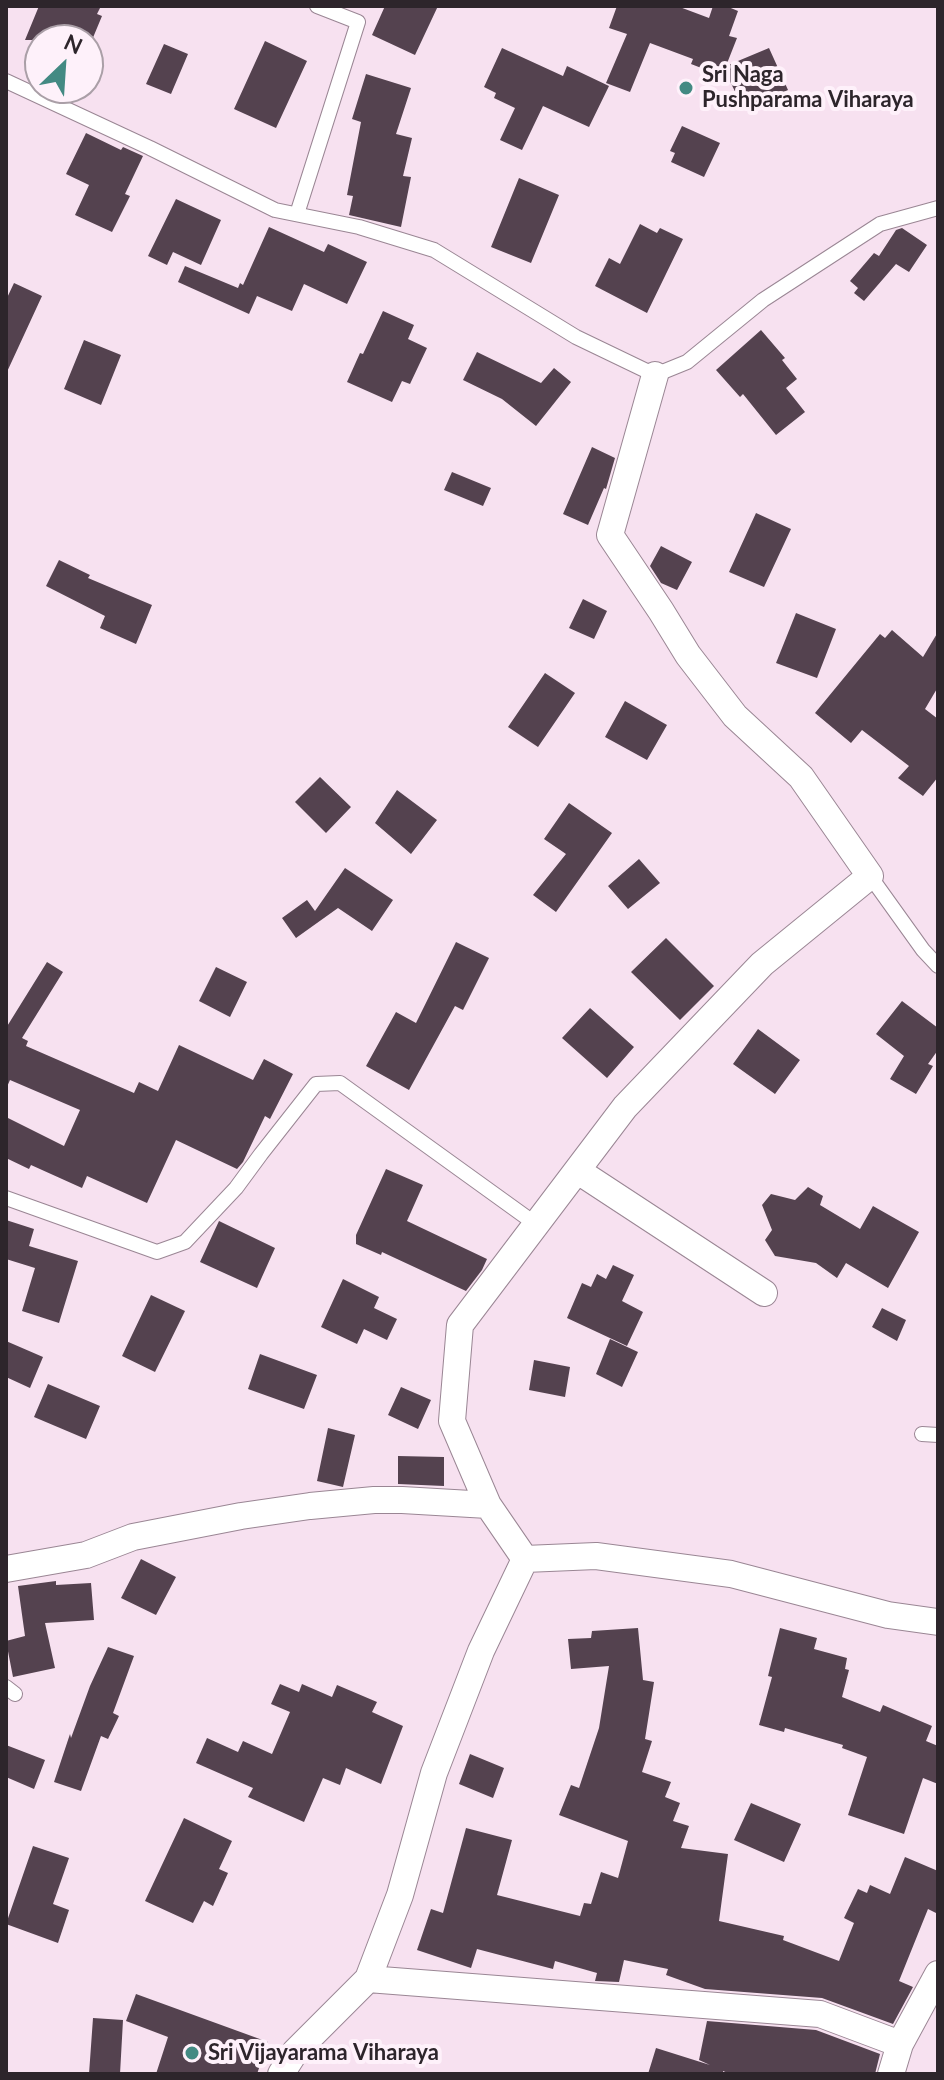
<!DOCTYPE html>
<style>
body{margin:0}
#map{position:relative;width:944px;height:2080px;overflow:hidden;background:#f7e1f0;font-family:Lato,sans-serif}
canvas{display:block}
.frame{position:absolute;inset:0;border:8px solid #2d252b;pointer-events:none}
.north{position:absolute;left:24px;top:24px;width:80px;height:80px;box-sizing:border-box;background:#fef1fa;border:2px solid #aa9fa7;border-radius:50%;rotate:25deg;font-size:22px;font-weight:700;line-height:32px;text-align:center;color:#2d252b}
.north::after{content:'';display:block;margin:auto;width:28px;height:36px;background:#438a83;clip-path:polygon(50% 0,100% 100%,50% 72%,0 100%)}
</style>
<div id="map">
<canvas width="944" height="2080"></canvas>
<div class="frame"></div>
<div class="north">N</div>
</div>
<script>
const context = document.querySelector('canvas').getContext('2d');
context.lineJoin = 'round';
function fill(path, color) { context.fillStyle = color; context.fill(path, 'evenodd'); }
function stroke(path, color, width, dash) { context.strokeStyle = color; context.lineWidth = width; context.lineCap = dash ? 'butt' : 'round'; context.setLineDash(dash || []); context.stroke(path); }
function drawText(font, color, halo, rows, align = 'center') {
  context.font = font + ' Lato,sans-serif'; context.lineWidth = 8; context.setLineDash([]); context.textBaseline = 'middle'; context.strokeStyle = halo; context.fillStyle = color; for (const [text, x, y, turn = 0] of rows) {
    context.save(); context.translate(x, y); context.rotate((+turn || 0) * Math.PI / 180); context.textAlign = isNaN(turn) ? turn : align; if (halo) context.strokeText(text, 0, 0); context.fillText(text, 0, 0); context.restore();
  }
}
fill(new Path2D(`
 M39,6H101L97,14L102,16L92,40H25Z
 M385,6H438L415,55L372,35Z
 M617,6H677L709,18L713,6H726L738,11L729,36L737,38L726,66L769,48L788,90L744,110L724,69L722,76L691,64L693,59L650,43L630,92L606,83L627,34L609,28Z
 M265,41L307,61L276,128L234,109Z
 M164,44L188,54L171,94L146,84Z
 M502,48L563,76L567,66L609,86L589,127L543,106L522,150L500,140L515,108L494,98L496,93L484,87Z
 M366,74L411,88L396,134L412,138L403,176L411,177L401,227L349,215L353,196L347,195L361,122L352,119Z
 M682,126L720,143L704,177L671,162L675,153L670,151Z
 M86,133L121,150L123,147L143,156L125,194L130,196L112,232L75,215L89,185L66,174Z
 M519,178L559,195L531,263L491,247Z
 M176,199L221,220L201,265L173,252L167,265L148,256Z
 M640,224L657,233L660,228L683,239L647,313L595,286L609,258L620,264Z
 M269,227L324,252L328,244L367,262L347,304L304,284L292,311L257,296L249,314L178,282L185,266L238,288L240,283L243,285Z
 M902,228L927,245L909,272L896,264L864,301L854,293L858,288L850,281L874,253L879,256L896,230Z
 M14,283L42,296L6,374V300Z
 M383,311L414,325L408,339L427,348L410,384L402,381L392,402L347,382L360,353L363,354Z
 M761,330L785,358L782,360L797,379L786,388L805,412L776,435L743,394L740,397L716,370Z
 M84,340L121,355L101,405L64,389Z
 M477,352L541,383L554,368L571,382L536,426L502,399L463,380Z
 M592,447L615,458L606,489L604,488L588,525L563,514Z
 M452,472L491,488L483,506L444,490Z
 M756,513L791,529L764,587L729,572Z
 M661,546L692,562L677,590L661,583L650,566Z
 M59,560L90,575L88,578L152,605L136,644L100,628L105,616L46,586Z
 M583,599L607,611L594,639L569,628Z
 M796,613L836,629L817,678L776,663Z
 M892,630L923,657L938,632V687L925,709L938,719V777L923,796L898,778L909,766L862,730L851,743L815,713L880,634L885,638Z
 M545,673L575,693L538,747L508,727Z
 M625,701L667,725L647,760L605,737Z
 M320,777L351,807L326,833L295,802Z
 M397,790L437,820L411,854L375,823Z
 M569,803L612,833L556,912L533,895L566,854L544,839Z
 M639,859L660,883L628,909L608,886Z
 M345,868L393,900L372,931L338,908L296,938L282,918L307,900L315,911Z
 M666,938L714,986L680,1020L631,972Z
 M456,942L489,958L463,1010L455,1006L409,1090L366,1066L396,1012L416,1023Z
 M47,962L63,972L22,1038L28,1041L26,1046L134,1093L139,1082L158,1091L179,1045L253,1080L264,1059L293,1074L270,1119L265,1116L243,1162L237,1169L176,1140L147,1203L87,1176L82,1188L31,1165L29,1169L6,1158V1117L64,1146L80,1110L10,1080L6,1089V1028Z
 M216,967L247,982L230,1017L199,1001Z
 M902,1001L938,1028V1050L928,1064L933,1066L916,1094L890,1079L904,1056L876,1034Z
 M590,1008L634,1047L607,1078L562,1038Z
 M758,1029L800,1060L775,1094L733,1064Z
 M386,1169L423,1185L407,1221L487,1259L482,1270L466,1291L382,1252L381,1255L356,1244V1235Z
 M808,1187L823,1196L820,1205L860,1229L873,1206L919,1232L888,1288L846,1263L837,1278L816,1263L775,1256L765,1240L772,1230L762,1205L771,1194L795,1200Z
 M6,1220L34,1229L29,1246L78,1261L59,1323L22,1311L35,1268L6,1259Z
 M219,1221L275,1248L257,1288L200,1262Z
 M613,1265L634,1275L622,1301L643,1312L627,1346L567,1318L582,1283L591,1287L597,1274L606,1279Z
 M343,1279L379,1297L374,1308L397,1319L387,1340L364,1329L357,1344L321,1327Z
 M151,1295L185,1311L155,1372L122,1356Z
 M882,1308L906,1320L897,1341L872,1327Z
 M610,1339L638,1352L622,1387L596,1374Z
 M6,1341L43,1357L30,1388L6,1377Z
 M260,1354L317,1375L304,1409L248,1389Z
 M534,1360L570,1367L565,1397L529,1390Z
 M48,1384L100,1406L86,1439L34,1417Z
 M401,1387L431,1400L418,1429L388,1415Z
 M328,1428L355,1435L343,1487L317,1481Z
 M398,1456L444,1457V1486L398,1484Z
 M141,1559L176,1577L156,1615L121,1598Z
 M56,1581V1585L91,1583L94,1620L45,1623L55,1668L13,1677L6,1641L25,1636L18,1586Z
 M638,1628L643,1680L654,1682L645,1739L652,1741L642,1772L671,1782L665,1797L680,1803L673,1821L689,1826L681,1848L728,1854L719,1921L784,1936L783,1940L839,1961L854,1923L844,1918L858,1889L867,1893L870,1885L890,1894L905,1857L938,1871V1914L928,1909L899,1981L913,1987L893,2024L822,1998L705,1989L666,1975L668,1969L624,1960L619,1982L595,1981L597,1973L555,1961L553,1969L477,1949L471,1968L417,1950L431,1909L443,1913L466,1828L512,1840L497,1895L580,1916L584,1903L591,1904L601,1872L618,1878L628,1841L559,1815L571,1785L579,1788L599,1728L609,1666L571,1669L568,1639L591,1638L592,1631Z
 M780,1628L817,1638L814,1649L847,1658L845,1669L849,1670L842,1697L880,1712L883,1705L932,1726L926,1741L938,1746V1784L923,1778L904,1834L848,1815L867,1757L842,1748L843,1745L785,1728L784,1732L759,1725L772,1677L768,1676Z
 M108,1647L134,1656L113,1713L119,1716L108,1739L101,1736L81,1791L54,1782L70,1734L71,1738L90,1686Z
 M280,1684L299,1692L302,1684L332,1697L337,1685L377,1702L372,1712L403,1726L381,1784L346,1768L340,1785L323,1778L304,1822L248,1797L253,1788L196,1763L207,1738L238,1752L243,1741L272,1754L290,1712L271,1704Z
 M6,1745L45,1760L34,1789L6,1777Z
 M470,1754L504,1768L493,1798L459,1784Z
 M751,1803L801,1824L784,1862L734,1840Z
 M184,1818L232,1841L219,1869L228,1873L213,1906L204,1901L193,1923L145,1901Z
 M33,1846L69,1858L53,1904L69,1910L58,1943L6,1924Z
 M136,1994L268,2042L257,2074H156L168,2037L126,2021Z
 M93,2018L123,2020L120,2074H89Z
 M707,2021L816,2030L880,2054L875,2074H730L723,2071V2074H648L656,2048L710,2065L699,2060Z`), '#54424f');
const lane = new Path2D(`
 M6,81L150,148L275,210L359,227L434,250L576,337L655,375L687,362L763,300L880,224L938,208
 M297,214L358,22L317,6
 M870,876L923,950L938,966
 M6,1198L157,1252L185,1242L236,1188L261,1154L316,1084L340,1083L537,1225
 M922,1434L938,1435
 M6,1687L15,1694`);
const street = new Path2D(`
 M578,1171L764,1293
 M525,1559L488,1505L452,1421L460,1325L625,1107L762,964L870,876L801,777L735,716L688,655L661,611L610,535L655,375
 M6,1569L86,1555L133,1537L241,1516L310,1506L374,1500H402L488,1505
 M368,1979L820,2014L900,2044
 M281,2074L295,2052L368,1979L400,1895L434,1773L481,1651L525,1559L596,1556L731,1574L888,1615L938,1622
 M891,2074L900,2044L938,1974`);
stroke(lane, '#9a8694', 16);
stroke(street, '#9a8694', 28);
stroke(lane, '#fff', 14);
stroke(street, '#fff', 26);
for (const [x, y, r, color] of [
 [686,88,8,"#438a83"],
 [192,2053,8,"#438a83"]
]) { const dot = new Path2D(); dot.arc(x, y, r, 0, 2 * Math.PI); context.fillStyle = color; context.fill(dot); stroke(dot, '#fef1fa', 3); }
drawText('bold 22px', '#2d252b', '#fef1fa', [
 ["Sri Naga",702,75],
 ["Pushparama Viharaya",702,100],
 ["Sri Vijayarama Viharaya",208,2053]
], 'left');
</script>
